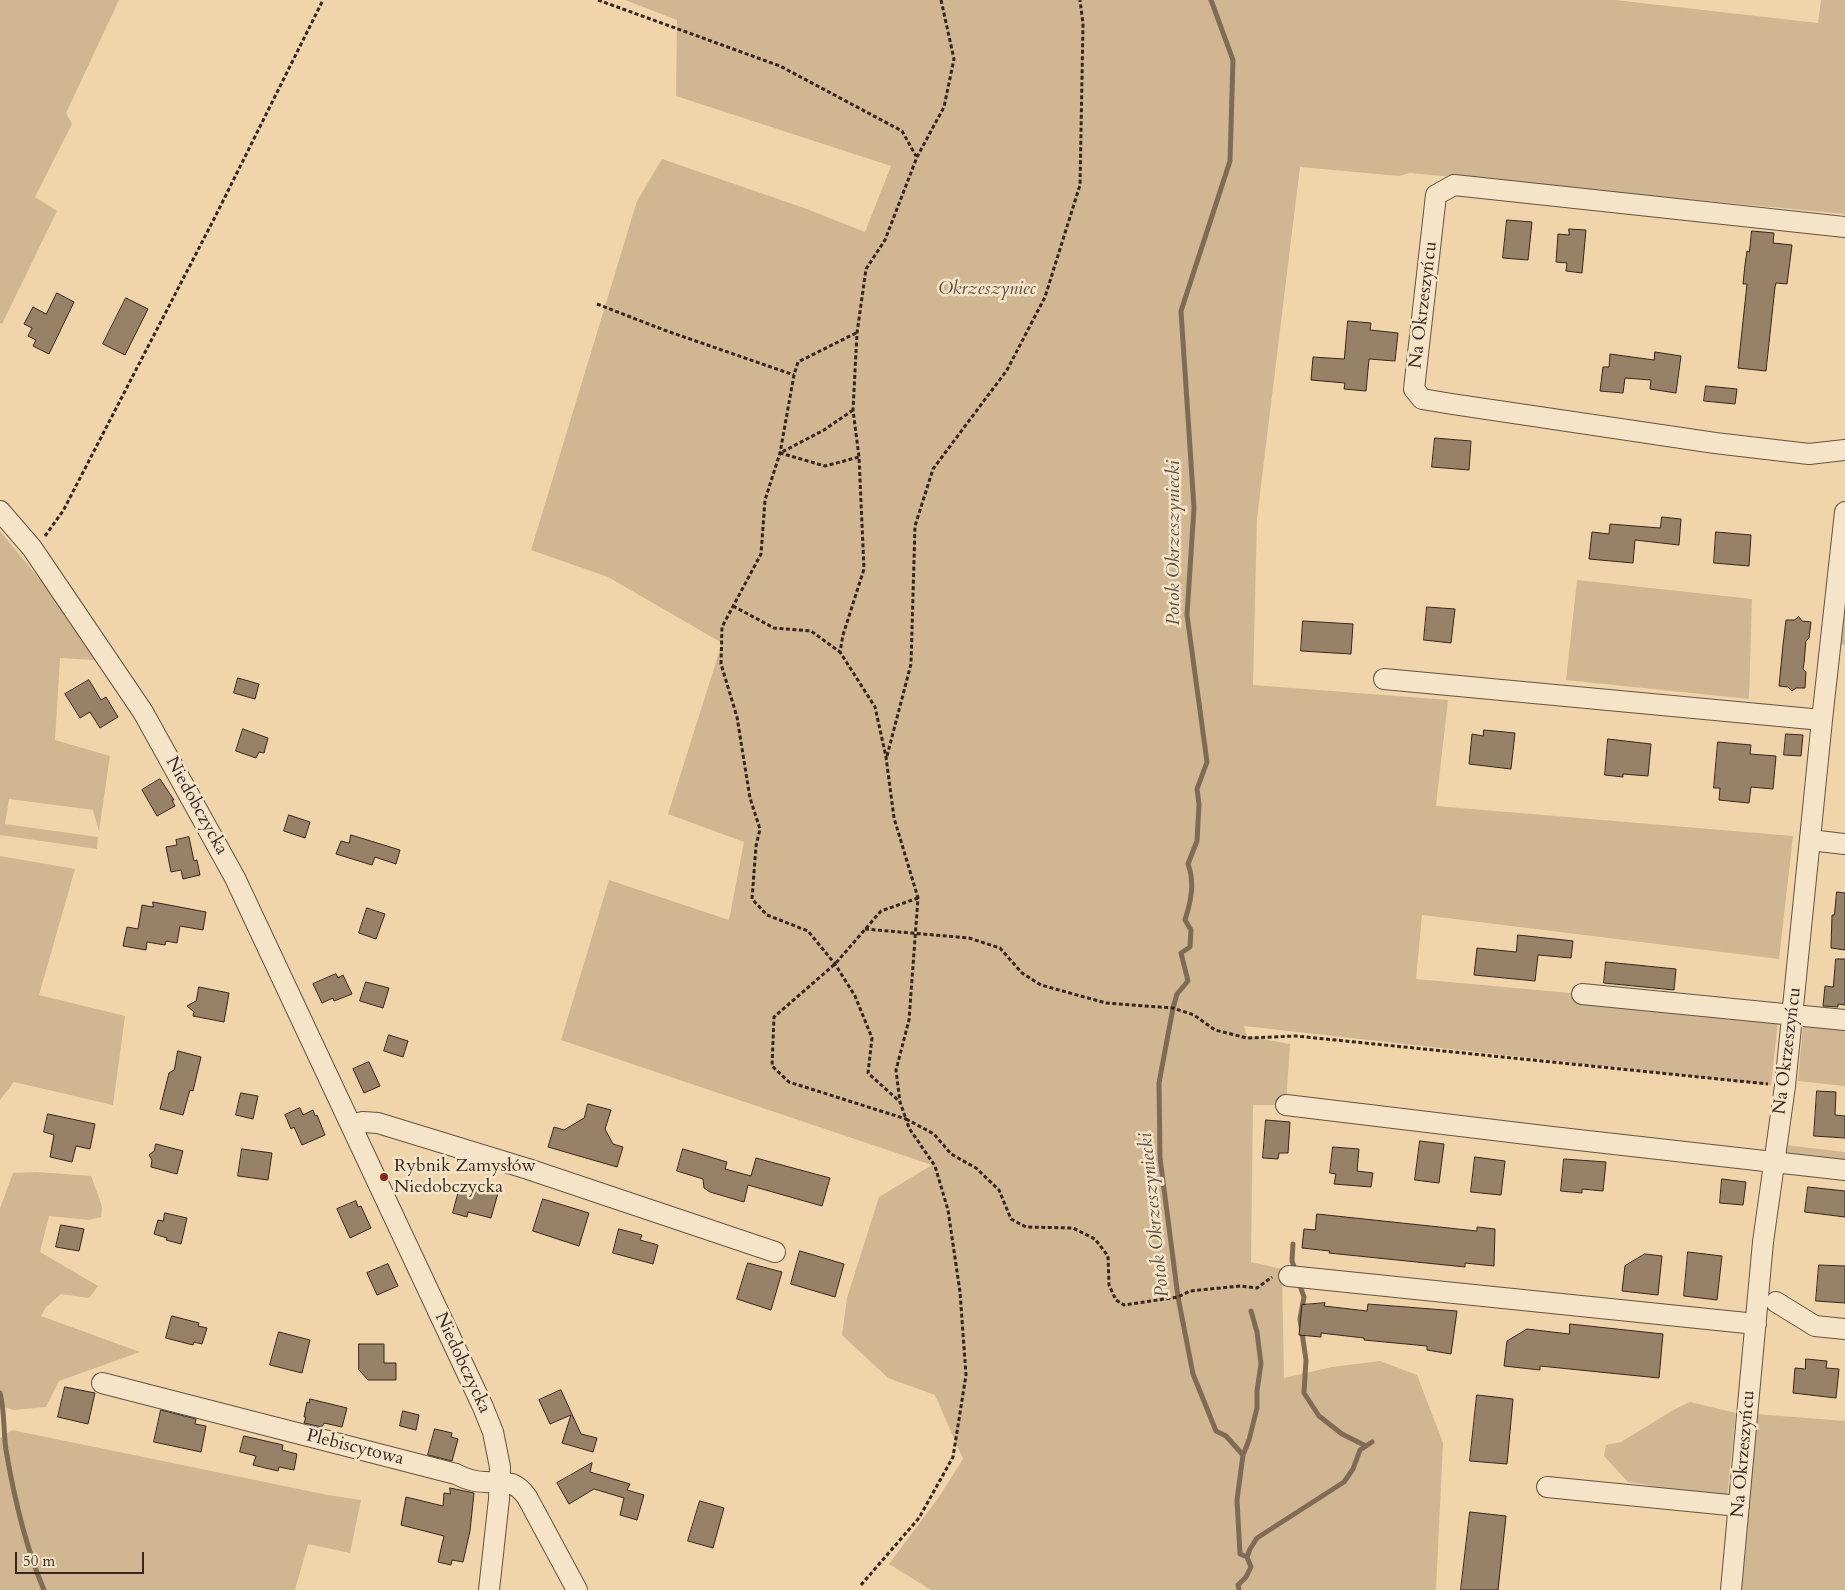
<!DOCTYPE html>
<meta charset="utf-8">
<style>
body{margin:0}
#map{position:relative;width:1845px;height:1590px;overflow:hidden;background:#f0d5aa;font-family:Cardo,serif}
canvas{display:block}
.scale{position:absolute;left:15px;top:1552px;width:129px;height:22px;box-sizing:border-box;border:2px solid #36261f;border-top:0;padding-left:6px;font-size:15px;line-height:18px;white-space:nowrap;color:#36261f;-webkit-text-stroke:4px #f5e4c8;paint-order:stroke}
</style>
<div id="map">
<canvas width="1845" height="1590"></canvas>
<div class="scale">50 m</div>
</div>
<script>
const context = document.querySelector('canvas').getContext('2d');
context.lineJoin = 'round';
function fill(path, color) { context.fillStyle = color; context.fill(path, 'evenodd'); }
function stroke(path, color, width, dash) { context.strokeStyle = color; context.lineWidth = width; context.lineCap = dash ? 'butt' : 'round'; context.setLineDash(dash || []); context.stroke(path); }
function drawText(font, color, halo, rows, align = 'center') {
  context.font = font + ' Cardo,serif'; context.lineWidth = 5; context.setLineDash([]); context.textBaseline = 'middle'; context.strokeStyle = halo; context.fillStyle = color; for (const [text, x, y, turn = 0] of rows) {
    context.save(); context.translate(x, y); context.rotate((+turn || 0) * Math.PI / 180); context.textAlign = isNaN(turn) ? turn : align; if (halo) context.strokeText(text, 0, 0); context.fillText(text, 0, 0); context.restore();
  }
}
fill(new Path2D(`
 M0,0H119L66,113L72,124L35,197L57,211L2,324L0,323Z
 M625,0H1615L1818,23L1821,0H1845V214L1410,173L1399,176L1300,167L1257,518L1253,685L1448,700L1436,806L1793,836L1779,959L1422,915L1416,979L1779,1012L1771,1085L1244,1026L1247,1036L1290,1044L1286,1105H1253L1251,1262L1282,1269L1284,1378L1332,1367L1380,1361L1417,1375L1443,1443L1436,1590H931L889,1564L939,1497L963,1459L935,1395L888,1378L842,1335L847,1298L879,1197L932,1165L561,1040L609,880L729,920L744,842L668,814L722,643L608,577L531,550L637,201L662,159L807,209L865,232L891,166L676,96L677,20Z
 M0,531L42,582L95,660L60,658L55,740L110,756L99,831L93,810L9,799L5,824L98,837L97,849L0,835Z
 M1577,580L1752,599L1749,699L1566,680Z
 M1845,586V645L1838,644Z
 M0,856L75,869L39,995L125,1016L113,1105L14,1082L0,1100Z
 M1803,1025L1845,1030V1086L1798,1081Z
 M1785,1145L1845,1152V1165L1783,1157Z
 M37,1172L91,1176L102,1206L101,1217L89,1220L49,1216L40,1252L98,1286L89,1298L61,1294L46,1307L41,1316L140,1352L59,1381L46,1407L14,1410L0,1406V1208L13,1173Z
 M1690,1402L1736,1413L1727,1498L1628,1482L1604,1456L1606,1445L1621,1442L1675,1409Z
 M1755,1414L1845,1421V1590H1739Z
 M12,1430L328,1495L361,1500L350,1553L308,1544L295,1590H0V1438Z`), '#d0b792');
stroke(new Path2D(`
 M1211,0L1233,60L1230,161L1181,311L1194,508L1187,615L1207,762L1197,789L1199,804L1197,841L1188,864C1195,883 1191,901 1185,920L1191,930L1190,947L1181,953L1188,981L1177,994L1173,1008L1159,1083L1160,1158L1178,1297L1193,1374L1216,1431L1226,1436L1243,1455L1237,1500L1240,1554L1247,1557L1251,1567L1246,1577L1238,1585L1239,1590
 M1293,1244L1292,1261L1296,1272
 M1299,1283L1304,1297L1300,1319L1306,1360L1304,1393L1319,1416L1342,1434L1366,1446
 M0,1393C5,1411 3,1431 6,1450C14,1497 25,1546 44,1590
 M1243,1455L1249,1440L1257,1408V1391L1261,1364L1257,1332L1251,1311
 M1247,1557L1250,1549L1257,1538L1344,1482L1353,1469L1360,1450L1372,1442`), '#806c56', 5);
const building = new Path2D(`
 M1507,220L1532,222L1528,260L1503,258Z
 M1569,229L1586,230L1582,273L1566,271L1567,263L1556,262L1558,234L1569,235Z
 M1752,231L1774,233L1773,243L1792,245L1787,284L1776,283L1775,287L1766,371L1738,368L1747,284H1743L1745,265L1747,251L1749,252Z
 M57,293L74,302L49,354L33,346L36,340L28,336L32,328L24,324L33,307L46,314Z
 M126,298L148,309L125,355L103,344Z
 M1348,321L1371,323L1370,330L1398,333L1395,361L1369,359L1366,391L1344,389L1345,383L1311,380L1313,357L1344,359Z
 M1655,352L1681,356L1676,393L1650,389L1651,380L1625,378L1623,393L1600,391L1603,367H1609L1610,354L1654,360Z
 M1706,386L1737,389L1735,404L1704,401Z
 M1435,438L1471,441L1469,470L1432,467Z
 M1662,517L1681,519L1679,545L1635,540L1633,563L1589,559L1592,532L1609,534L1610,524L1660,528Z
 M1716,532L1751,535L1749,566L1714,563Z
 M1427,607L1455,609L1451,643L1424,640Z
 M1799,617L1802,621L1811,622L1809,638L1806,641L1804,663L1803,669L1806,672L1805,688H1796L1792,691L1788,687L1779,686L1783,645L1786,620H1794Z
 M1303,621L1353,624L1351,654L1301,651Z
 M238,678L259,684L255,699L234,693Z
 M89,680L101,700L106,697L118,717L100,728L90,712L80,718L65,694Z
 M243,729L268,738L264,753L259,752L256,758L236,751Z
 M1484,730L1515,733L1511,769L1469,764L1472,734L1483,736Z
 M1786,734L1803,735L1801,756L1784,755Z
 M1608,739L1651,744L1648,776L1623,774V777L1605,775Z
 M1718,742L1751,745L1750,754L1776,756L1773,789L1751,787L1749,803L1719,800L1720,788H1714Z
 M160,779L174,800H172L175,806L157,816L142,790Z
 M289,815L310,822L305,838L284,831Z
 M351,835L400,850L396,864L375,857L372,865L336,854L341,841L349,843Z
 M189,837L194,861L197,860L200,875L183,879L181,870L171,872L166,847L177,845L176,840Z
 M1837,892L1845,893V950L1831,948L1832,915H1834Z
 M153,902L206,912L203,930L180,926L177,943L166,941L165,945L147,942L146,950L123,946L127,927L138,929L142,905L153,907Z
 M367,908L385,914L376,939L359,933Z
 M1518,935L1573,941L1571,958L1538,955L1535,981L1474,975L1477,948L1516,952Z
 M1836,959H1845V1005L1838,1004V1007L1823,1006L1825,986L1833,987Z
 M1606,962L1676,969L1674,990L1604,983Z
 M336,974L338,978L343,975L352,994L334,1001L333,998L322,1003L313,984Z
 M366,982L389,988L383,1008L360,1001Z
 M199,987L229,993L224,1022L193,1016L194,1012L187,1006L196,1001Z
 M389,1035L408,1041L403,1057L384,1051Z
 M178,1051L201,1057L193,1091L190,1090L183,1115L160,1109L169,1073L174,1070Z
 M369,1062L380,1086L364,1093L353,1069Z
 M1817,1091L1836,1092L1835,1115L1845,1116V1138L1814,1136Z
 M241,1093L258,1096L253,1119L236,1115Z
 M588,1104L611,1110L605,1129L613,1144L623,1147L617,1167L548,1147L554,1127L564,1130L584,1118Z
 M300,1108L303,1115L313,1110L315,1116L317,1115L325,1135L302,1145L294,1127L291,1129L285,1115Z
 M48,1114L95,1124L90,1149L76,1146L72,1162L50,1157L54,1135L44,1132Z
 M1266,1120L1290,1122L1288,1153H1279L1278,1159L1263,1158Z
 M1420,1141L1444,1144L1439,1183L1415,1180Z
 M156,1144L183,1151L177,1174L151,1167L152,1160L149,1155L154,1151Z
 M1333,1147L1359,1149L1357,1171L1373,1173L1371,1187L1334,1184L1336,1174L1330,1173Z
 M242,1149L272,1153L268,1180L238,1176Z
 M683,1149L727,1162L725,1169L751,1176L756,1158L830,1178L822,1206L748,1185L744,1202L710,1192L704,1188L703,1179L677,1171Z
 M1475,1157L1505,1161L1501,1195L1471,1192Z
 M1564,1159L1606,1162L1603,1191L1582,1189V1193L1561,1191Z
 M1722,1179L1746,1182L1743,1205L1720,1203Z
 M461,1183L498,1193L491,1218L468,1212L467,1217L453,1213Z
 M1808,1187L1845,1191V1217L1805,1212Z
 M543,1199L589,1213L579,1246L533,1231Z
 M356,1201L358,1207L361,1206L371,1228L350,1238L337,1209Z
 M165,1213L187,1218L181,1244L166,1240L167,1238L154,1234L158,1220L163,1221Z
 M1317,1214L1477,1231V1227L1495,1229L1494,1266L1465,1263V1267L1329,1253L1330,1251L1302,1248L1304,1229L1315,1230Z
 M61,1225L84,1229L79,1251L56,1247Z
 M619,1229L642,1235L640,1240L658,1245L653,1264L613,1253Z
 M800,1251L844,1264L835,1297L791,1284Z
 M1688,1252L1722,1256L1717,1300L1684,1296Z
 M1645,1254L1662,1256L1658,1295L1622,1291L1625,1266Z
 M748,1263L782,1272L771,1310L737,1299Z
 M388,1264L398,1286L377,1295L367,1273Z
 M1819,1265L1845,1266V1303L1816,1301Z
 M1325,1303L1324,1306L1367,1311L1368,1304L1457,1311L1451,1354L1427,1350V1346L1364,1340V1338L1321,1333V1337L1299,1335L1302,1305Z
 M172,1316L199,1323L198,1326L207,1328L202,1344L194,1342L193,1345L166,1338Z
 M1570,1324L1663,1334L1659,1378L1540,1366V1370L1504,1366L1507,1341L1527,1329L1569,1334Z
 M279,1332L310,1340L302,1373L270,1365Z
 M359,1344H384V1363H396V1380H368L359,1370Z
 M1806,1359L1827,1361L1826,1368L1839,1369L1836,1398L1793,1393L1795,1368L1805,1369Z
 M65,1387L95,1393L88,1424L58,1417Z
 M561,1390L581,1434L597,1438L593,1452L562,1443L571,1415L550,1424L539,1400Z
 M1477,1395L1513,1399L1507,1464L1470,1461Z
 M310,1399L347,1408L342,1427L324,1423L322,1427L304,1423L306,1417H304L307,1402L309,1403Z
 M161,1410L196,1419L195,1424L206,1426L201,1452L154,1442Z
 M403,1411L419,1415L416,1430L400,1426Z
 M435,1429L452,1433L451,1437L458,1439L452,1461L428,1455Z
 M244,1436L283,1445L282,1450L297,1454L294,1470L279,1467L278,1471L253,1465L256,1456L240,1452Z
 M592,1463L590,1472L630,1484L627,1490L644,1495L637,1520L620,1515L624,1498L594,1489L569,1504L557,1483Z
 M450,1488L474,1493L470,1531L463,1562L452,1560L451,1565L438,1562L444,1536L401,1525L406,1497L443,1506L444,1493L450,1494Z
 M700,1501L724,1508L713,1548L688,1541Z
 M1470,1512L1506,1516L1498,1590H1461Z`);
fill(building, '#978167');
stroke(building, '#36261f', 1);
const minor = new Path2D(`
 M1845,227L1454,185L1436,195L1414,389L1422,399L1452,404L1715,443L1809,454L1845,450
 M0,511L32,548L143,712L235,878L483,1407L493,1432L500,1467L499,1499L489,1590
 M1384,679L1822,720
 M1810,840L1845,844
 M1582,994L1845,1020
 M1286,1105L1552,1137L1845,1170
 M351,1125L363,1122L378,1123L528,1169L775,1252
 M1289,1276L1756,1324
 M1776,1302L1815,1326L1845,1329
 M102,1383L456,1474C465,1479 475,1482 486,1482C505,1483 514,1479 527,1497L577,1590
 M1547,1487L1739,1506
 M1731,1590L1763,1242L1785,1086L1822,720L1845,512`);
stroke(minor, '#645242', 22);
stroke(new Path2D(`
 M598,0L780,66L902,131L916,156
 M941,0L954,59L944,107L917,157L885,240L866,269L857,333L853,410L859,457L864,569L843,635L840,652L875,707L886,757L894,818L918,898L909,1020L896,1070L900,1102L906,1119L934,1134L951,1154L976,1168L999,1190L1011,1219L1026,1227L1073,1228L1095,1239L1108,1256L1109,1285L1116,1300L1124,1305L1178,1297L1190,1291L1240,1286L1257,1288L1272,1277
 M597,304L664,330L794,375
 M856,333L798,362L794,375L780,453L765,500L761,554L722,627L721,664L737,717L750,798L760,829L756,846L752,899L767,915L808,931L835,964L855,996L872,1038L868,1073L900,1102
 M853,410L824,430L780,453L825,466L859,457
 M45,536L63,511L214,219L323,0
 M733,606L774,628L811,631L840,652
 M887,756L911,664L915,526L933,469L1007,370L1045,297L1080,185L1083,24L1080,0
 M865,929L969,938L1000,948L1022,973L1041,985L1106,1003L1173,1008L1194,1015L1215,1030L1247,1038L1296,1036L1768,1084
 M861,1585L919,1518L953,1457L966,1375L960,1292L948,1210L935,1166L909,1128L906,1119L789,1082L772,1066L774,1017L835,964L881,911L918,898`), '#36261f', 3, [4, 2.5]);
stroke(minor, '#f5e4c8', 20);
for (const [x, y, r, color] of [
 [384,1177,5,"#8f2418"]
]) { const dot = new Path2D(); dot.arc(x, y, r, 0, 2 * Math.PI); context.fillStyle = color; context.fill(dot); stroke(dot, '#f5e4c8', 2); }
drawText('italic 18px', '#5c4a3c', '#f5e4c8', [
 ["Okrzeszyniec",987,290]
]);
drawText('18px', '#36261f', '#f5e4c8', [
 ["Na Okrzeszyńcu",1424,305,-83],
 ["Niedobczycka",196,806,61],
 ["Na Okrzeszyńcu",1788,1051,-83],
 ["Niedobczycka",462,1363,65],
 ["Plebiscytowa",355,1448,14],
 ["Na Okrzeszyńcu",1744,1454,-85]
]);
drawText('18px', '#36261f', '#f5e4c8', [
 ["Rybnik Zamysłów",394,1167],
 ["Niedobczycka",394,1188]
], 'left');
drawText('italic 19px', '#5b493b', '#f5e4c8', [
 ["Potok Okrzeszyniecki",1175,543,-90],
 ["Potok Okrzeszyniecki",1155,1215,-96]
]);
</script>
